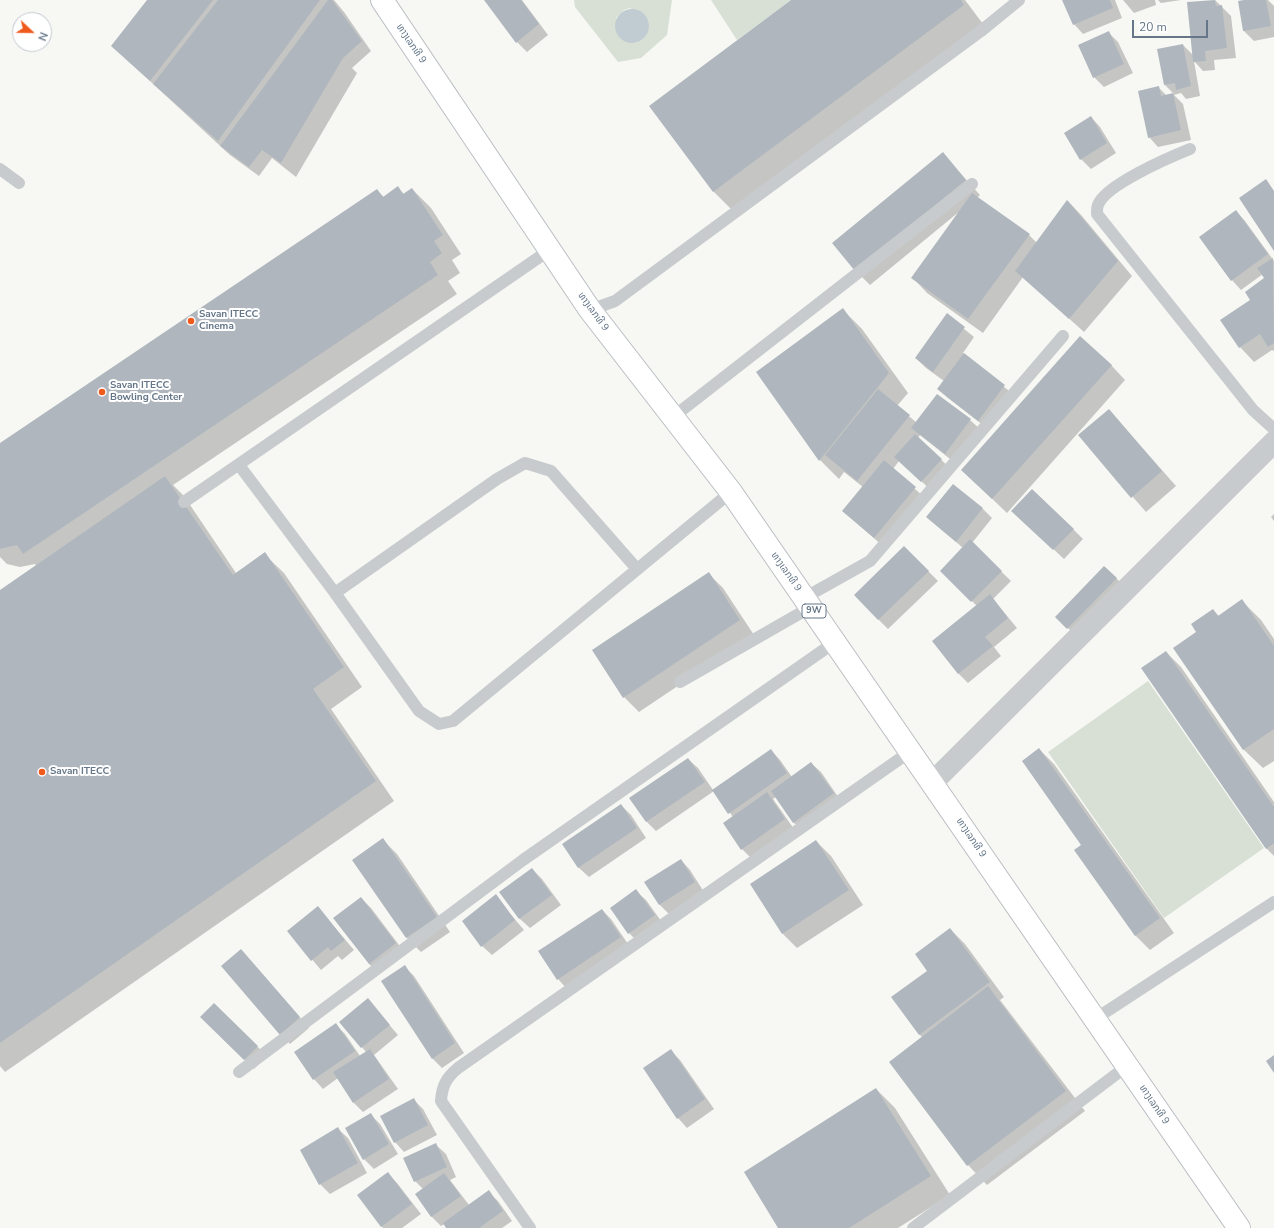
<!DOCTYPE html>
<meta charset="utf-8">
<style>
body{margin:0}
#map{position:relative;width:1274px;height:1228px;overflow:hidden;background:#f7f8f4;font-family:"Nunito Sans",sans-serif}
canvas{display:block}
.north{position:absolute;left:12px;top:12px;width:40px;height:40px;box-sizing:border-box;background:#fff;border:1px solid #c1c8cf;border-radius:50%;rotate:112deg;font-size:11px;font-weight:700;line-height:16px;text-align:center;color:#647688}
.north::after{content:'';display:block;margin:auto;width:14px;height:18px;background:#f0591c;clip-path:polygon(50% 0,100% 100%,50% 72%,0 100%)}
.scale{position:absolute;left:1132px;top:20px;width:76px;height:18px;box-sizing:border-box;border:2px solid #647688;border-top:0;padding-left:5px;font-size:12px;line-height:14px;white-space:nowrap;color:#647688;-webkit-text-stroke:3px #fff;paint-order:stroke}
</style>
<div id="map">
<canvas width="1274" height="1228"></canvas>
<div class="north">N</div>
<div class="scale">20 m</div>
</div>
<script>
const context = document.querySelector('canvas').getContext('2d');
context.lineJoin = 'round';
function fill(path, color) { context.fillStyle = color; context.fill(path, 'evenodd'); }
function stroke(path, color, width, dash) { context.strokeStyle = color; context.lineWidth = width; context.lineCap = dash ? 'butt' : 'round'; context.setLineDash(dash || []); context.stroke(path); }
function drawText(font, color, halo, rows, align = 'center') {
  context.font = font + ' "Nunito Sans","Noto Sans Lao",sans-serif'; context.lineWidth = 4; context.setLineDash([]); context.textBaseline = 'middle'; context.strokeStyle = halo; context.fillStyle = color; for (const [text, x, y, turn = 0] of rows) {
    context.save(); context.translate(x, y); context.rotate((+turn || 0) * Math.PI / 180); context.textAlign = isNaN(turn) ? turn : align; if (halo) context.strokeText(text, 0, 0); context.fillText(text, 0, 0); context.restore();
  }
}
fill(new Path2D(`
 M574,0H672L667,35L641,58L618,62L575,7ZM630,8L648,20C650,31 647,38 636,43L616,18L624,10Z
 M711,0H791L737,40Z
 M1148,681L1264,848L1164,918L1048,752Z`), '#d8e0d5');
fill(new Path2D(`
 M615 26a17 17 0 1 1 34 0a17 17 0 1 1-34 0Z`), '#c1ccd2');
fill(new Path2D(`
 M148,0H334L344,12L371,51L352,68L357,73L296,177L272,158L259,176L230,155L112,46Z
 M485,0H522L548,35L527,52L517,42Z
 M793,0H965L983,24L733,211L714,192L651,106Z
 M1063,0H1115L1122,18L1083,34L1074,24Z
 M1123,0H1155L1156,5L1134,13Z
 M1158,0H1181L1161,3Z
 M1215,0L1231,16L1236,58L1214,60L1215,70L1203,71L1194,61L1200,96L1186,99L1181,93L1174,95L1183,104L1191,140L1158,147L1149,137L1159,88L1167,96L1174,94L1165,85L1158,50L1183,45L1193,55Z
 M1249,0H1268L1274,6V37L1254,41L1244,31L1239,2Z
 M1108,32L1118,42L1133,73L1104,87L1094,77Z
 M1091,117L1100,127L1116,153L1091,169L1081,159L1065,134Z
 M943,154L980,195L977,198L1029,235L1037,243L1068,201L1082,216L1132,276L1084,332L1023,277L983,333L927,293L913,278L960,211L870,285L855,270Z
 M398,188L404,194L412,189L431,208L461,254L452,260L460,273L448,281L457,294L173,485L184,496L236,573L264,554L284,573L362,687L331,709L394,801L5,1072L0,1066V592L36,566L35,564L20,567L7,564L0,557V444L377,191L384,197Z
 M1236,211L1245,221L1274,261V351L1272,350L1254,362L1240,347L1222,321L1252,301L1265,279L1263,274L1241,290L1232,280Z
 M843,310L862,329L908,393L897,406L917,423L937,395L970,420L980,429L955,463L920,435L918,438L951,469L932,491L899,461L893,469L925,498L884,547L843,511L863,487L844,472L839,479L820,460L757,372Z
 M947,315L974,337L963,353L1014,395L988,429L948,398L938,389L944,381L926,368L916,358Z
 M1111,365L1125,380L1007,513L962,470Z
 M1109,410L1176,486L1146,512L1079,435Z
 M983,509L992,518L972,543L1011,581L993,599L1017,628L994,647L1001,656L968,683L958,673L977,606L941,571L963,548L927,517Z
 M1274,514V521L1271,517Z
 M1022,520L1073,529L1083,539L1064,559Z
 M914,557L938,581L888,629L878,619Z
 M1105,567L1126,588L1078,638L1057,617Z
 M709,574L723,588L754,635L639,712L624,697Z
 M1242,601L1261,620L1274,639V761L1263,768L1243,749L1198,632L1213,610L1219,616Z
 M1166,652L1181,667L1274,802V856L1266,848Z
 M1039,749L1054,764L1174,933L1150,950L1135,935L1083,845Z
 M771,750L780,760L792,777L811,763L821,772L843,804L804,832L794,823L776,797L773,799L794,829L752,859L742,849L733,817L714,791L656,831L647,822L631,799L688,759L698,768L713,790Z
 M621,805L631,815L646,838L589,877L579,868L564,845Z
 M382,839L397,854L450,932L421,952L407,938L353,860Z
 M816,841L831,856L863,905L797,948L783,934L751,885Z
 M681,860L690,870L704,892L669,914L659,904Z
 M532,869L542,879L561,905L530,928L520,919L501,892Z
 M636,891L646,900L664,925L639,943L629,933Z
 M495,896L524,930L492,955L482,946Z
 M361,898L371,908L405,953L379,973L369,964Z
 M318,908L354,950L342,960L338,956L321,970L288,931Z
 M602,910L611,919L630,947L567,989L558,979Z
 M950,929L965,944L1004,997L1000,1000L1085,1111L987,1185L968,1165L890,1062L922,1037L919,1034L929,971Z
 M241,950L309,1028L290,1044L281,1034Z
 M405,967L414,976L464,1053L442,1068L432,1058Z
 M368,1000L398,1035L374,1055L398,1089L363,1112L353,1102L338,1078L323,1089L314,1079L336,1025L345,1034L360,1056L366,1052L341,1022Z
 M214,1004L267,1056L254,1069L201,1017Z
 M671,1051L680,1060L714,1109L687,1128L678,1118Z
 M876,1089L895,1108L950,1195L898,1228H780Z
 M413,1099L423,1109L437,1135L404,1152L395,1142Z
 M370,1114L380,1124L398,1154L374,1169L364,1159Z
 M338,1129L348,1138L367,1173L330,1194L320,1184Z
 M436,1145L446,1154L456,1177L450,1180L469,1205L488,1192L498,1201L512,1221L502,1228H448L445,1224L441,1226L431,1216L423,1189L415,1181Z
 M387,1173L397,1183L421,1214L402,1228H383L358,1195Z`), '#0003');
fill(new Path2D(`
 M147,0H213L150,81L111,46Z
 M218,0H320L218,141L153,84Z
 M328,0H332L362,41L343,58L281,163L262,150L249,167L220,146Z
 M484,0H521L539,24L516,43Z
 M791,0H961L964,5L713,192L649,106Z
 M1062,0H1110L1113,8L1073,25Z
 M1215,0L1216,6L1222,5L1227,48L1205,51L1206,61L1193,62L1187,2Z
 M1244,0H1266L1271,26L1243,31L1238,1Z
 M1109,31L1124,64L1093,78L1078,45Z
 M1183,44L1191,86L1176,90L1175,83L1164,85L1157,49Z
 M1159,86L1161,96L1173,93L1181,130L1148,138L1138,91Z
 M1091,116L1107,143L1080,160L1064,133Z
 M943,152L966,180L855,271L832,243Z
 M1266,179L1274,191V251L1239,198Z
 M398,186L403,194L412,188L443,235L434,241L442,253L430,262L438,275L23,554L17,545L0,549V443L377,189L383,197Z
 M972,193L1030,234L968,319L911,278Z
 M1067,200L1118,261L1069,319L1015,271Z
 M1236,210L1268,254L1231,281L1199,237Z
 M1273,258L1274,343L1268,347L1260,334L1239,348L1220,320L1250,300L1245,292L1264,278L1257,268Z
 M843,308L889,373L819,461L756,372Z
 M947,313L965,327L933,372L915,358Z
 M1080,336L1112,365L992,499L961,470Z
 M964,353L1005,385L978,421L937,389Z
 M878,389L910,415L857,481L825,455Z
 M937,394L971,419L945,454L911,428Z
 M1109,409L1162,471L1131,498L1078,435Z
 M915,434L942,459L921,482L894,457Z
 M884,460L916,487L874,538L842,511Z
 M165,476L233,575L265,552L344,667L313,689L376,781L0,1043V590Z
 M953,484L983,508L956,542L926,517Z
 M1032,489L1074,529L1053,550L1011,511Z
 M970,539L1002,571L971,602L940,571Z
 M904,546L929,571L878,620L854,595Z
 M1104,566L1117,578L1067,629L1055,617Z
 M709,572L740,620L623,698L592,650Z
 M990,594L1008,618L985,637L993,646L958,674L932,641Z
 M1242,599L1274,646V729L1243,750L1173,648L1196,632L1191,624L1213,609L1218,616Z
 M1166,651L1274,807V843L1266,849L1141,668Z
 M1039,748L1160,918L1135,936L1074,850L1081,845L1022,761Z
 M771,749L787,773L728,814L712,790Z
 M688,758L705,782L646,822L629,798Z
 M811,762L834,793L793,823L771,791Z
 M767,792L785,819L741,850L723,823Z
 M621,804L637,828L578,868L562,844Z
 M383,838L437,917L406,938L352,860Z
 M816,840L849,890L782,934L750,884Z
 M681,859L695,882L659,905L644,882Z
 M532,868L552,895L519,919L499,892Z
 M636,889L655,915L628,934L610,908Z
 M496,894L515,920L481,947L462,921Z
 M361,897L396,943L369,964L333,918Z
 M318,906L345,940L331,951L328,947L311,961L287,931Z
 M602,909L621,937L557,980L538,951Z
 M950,928L990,982L919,1035L891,997L927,971L915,954Z
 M241,949L300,1017L280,1035L221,966Z
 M405,965L455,1043L432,1059L381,981Z
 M988,986L1066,1091L967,1166L889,1062Z
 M368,998L390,1025L361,1048L339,1022Z
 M214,1003L258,1046L244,1060L200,1017Z
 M336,1023L355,1051L313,1080L294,1052Z
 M370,1049L389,1079L353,1103L333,1072Z
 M671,1049L705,1099L677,1119L643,1068Z
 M1274,1055V1073L1266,1061Z
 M876,1088L931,1176L849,1228H778L744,1172Z
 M414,1098L428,1125L394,1143L380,1116Z
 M371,1113L389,1144L363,1160L345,1128Z
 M338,1127L358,1163L319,1185L300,1150Z
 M436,1143L447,1167L414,1182L403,1158Z
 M388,1172L412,1204L381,1227L357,1195Z
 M444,1173L461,1196L431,1217L415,1194Z
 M489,1190L503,1211L479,1228H446L443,1223Z`), '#afb6bd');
const primary = new Path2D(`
 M382,0L590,310L731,492L1239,1228`);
stroke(primary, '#babec2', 24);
stroke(new Path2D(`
 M1190,149C1170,157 1105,185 1098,205C1097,207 1097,211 1097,214L1253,410L1274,429
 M0,169L19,183
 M590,310L615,301L981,31L1019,0
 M673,417L972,184
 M239,465L335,593L419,711L439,724L453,721L731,492
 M184,502L551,249
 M335,593L497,479L525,463L551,471L637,569
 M804,598L870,561L1063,336
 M680,682L811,607
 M1095,1019L1274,902
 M239,1072L523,860L835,642
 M530,1228L441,1101C442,1086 446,1078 458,1068L911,751
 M913,1228L1127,1066`), '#c7cbce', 12);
stroke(new Path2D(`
 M933,782L1274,442`), '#c7cbce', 22);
stroke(primary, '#fff', 22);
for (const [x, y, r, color] of [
 [191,321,4,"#f0591c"],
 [102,392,4,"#f0591c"],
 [42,772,4,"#f0591c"]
]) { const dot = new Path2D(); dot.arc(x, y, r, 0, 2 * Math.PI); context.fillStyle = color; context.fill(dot); stroke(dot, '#fff', 1.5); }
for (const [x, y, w] of [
 [814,611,24]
]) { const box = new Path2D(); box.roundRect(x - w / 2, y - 7, w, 14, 3); context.fillStyle = '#fff'; context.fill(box); stroke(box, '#647688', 1); }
drawText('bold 9px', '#647688', null, [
 ["9W",814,611]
]);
drawText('10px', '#647688', '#fff', [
 ["ທາງເລກທີ 9",411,44,56],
 ["ທາງເລກທີ 9",593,312,54],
 ["ທາງເລກທີ 9",786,572,55],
 ["ທາງເລກທີ 9",971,838,56],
 ["ທາງເລກທີ 9",1154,1105,56]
]);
drawText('bold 10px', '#647688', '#fff', [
 ["Savan ITECC",199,315],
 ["Cinema",199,327],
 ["Savan ITECC",110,386],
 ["Bowling Center",110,398],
 ["Savan ITECC",50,772]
], 'left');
</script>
